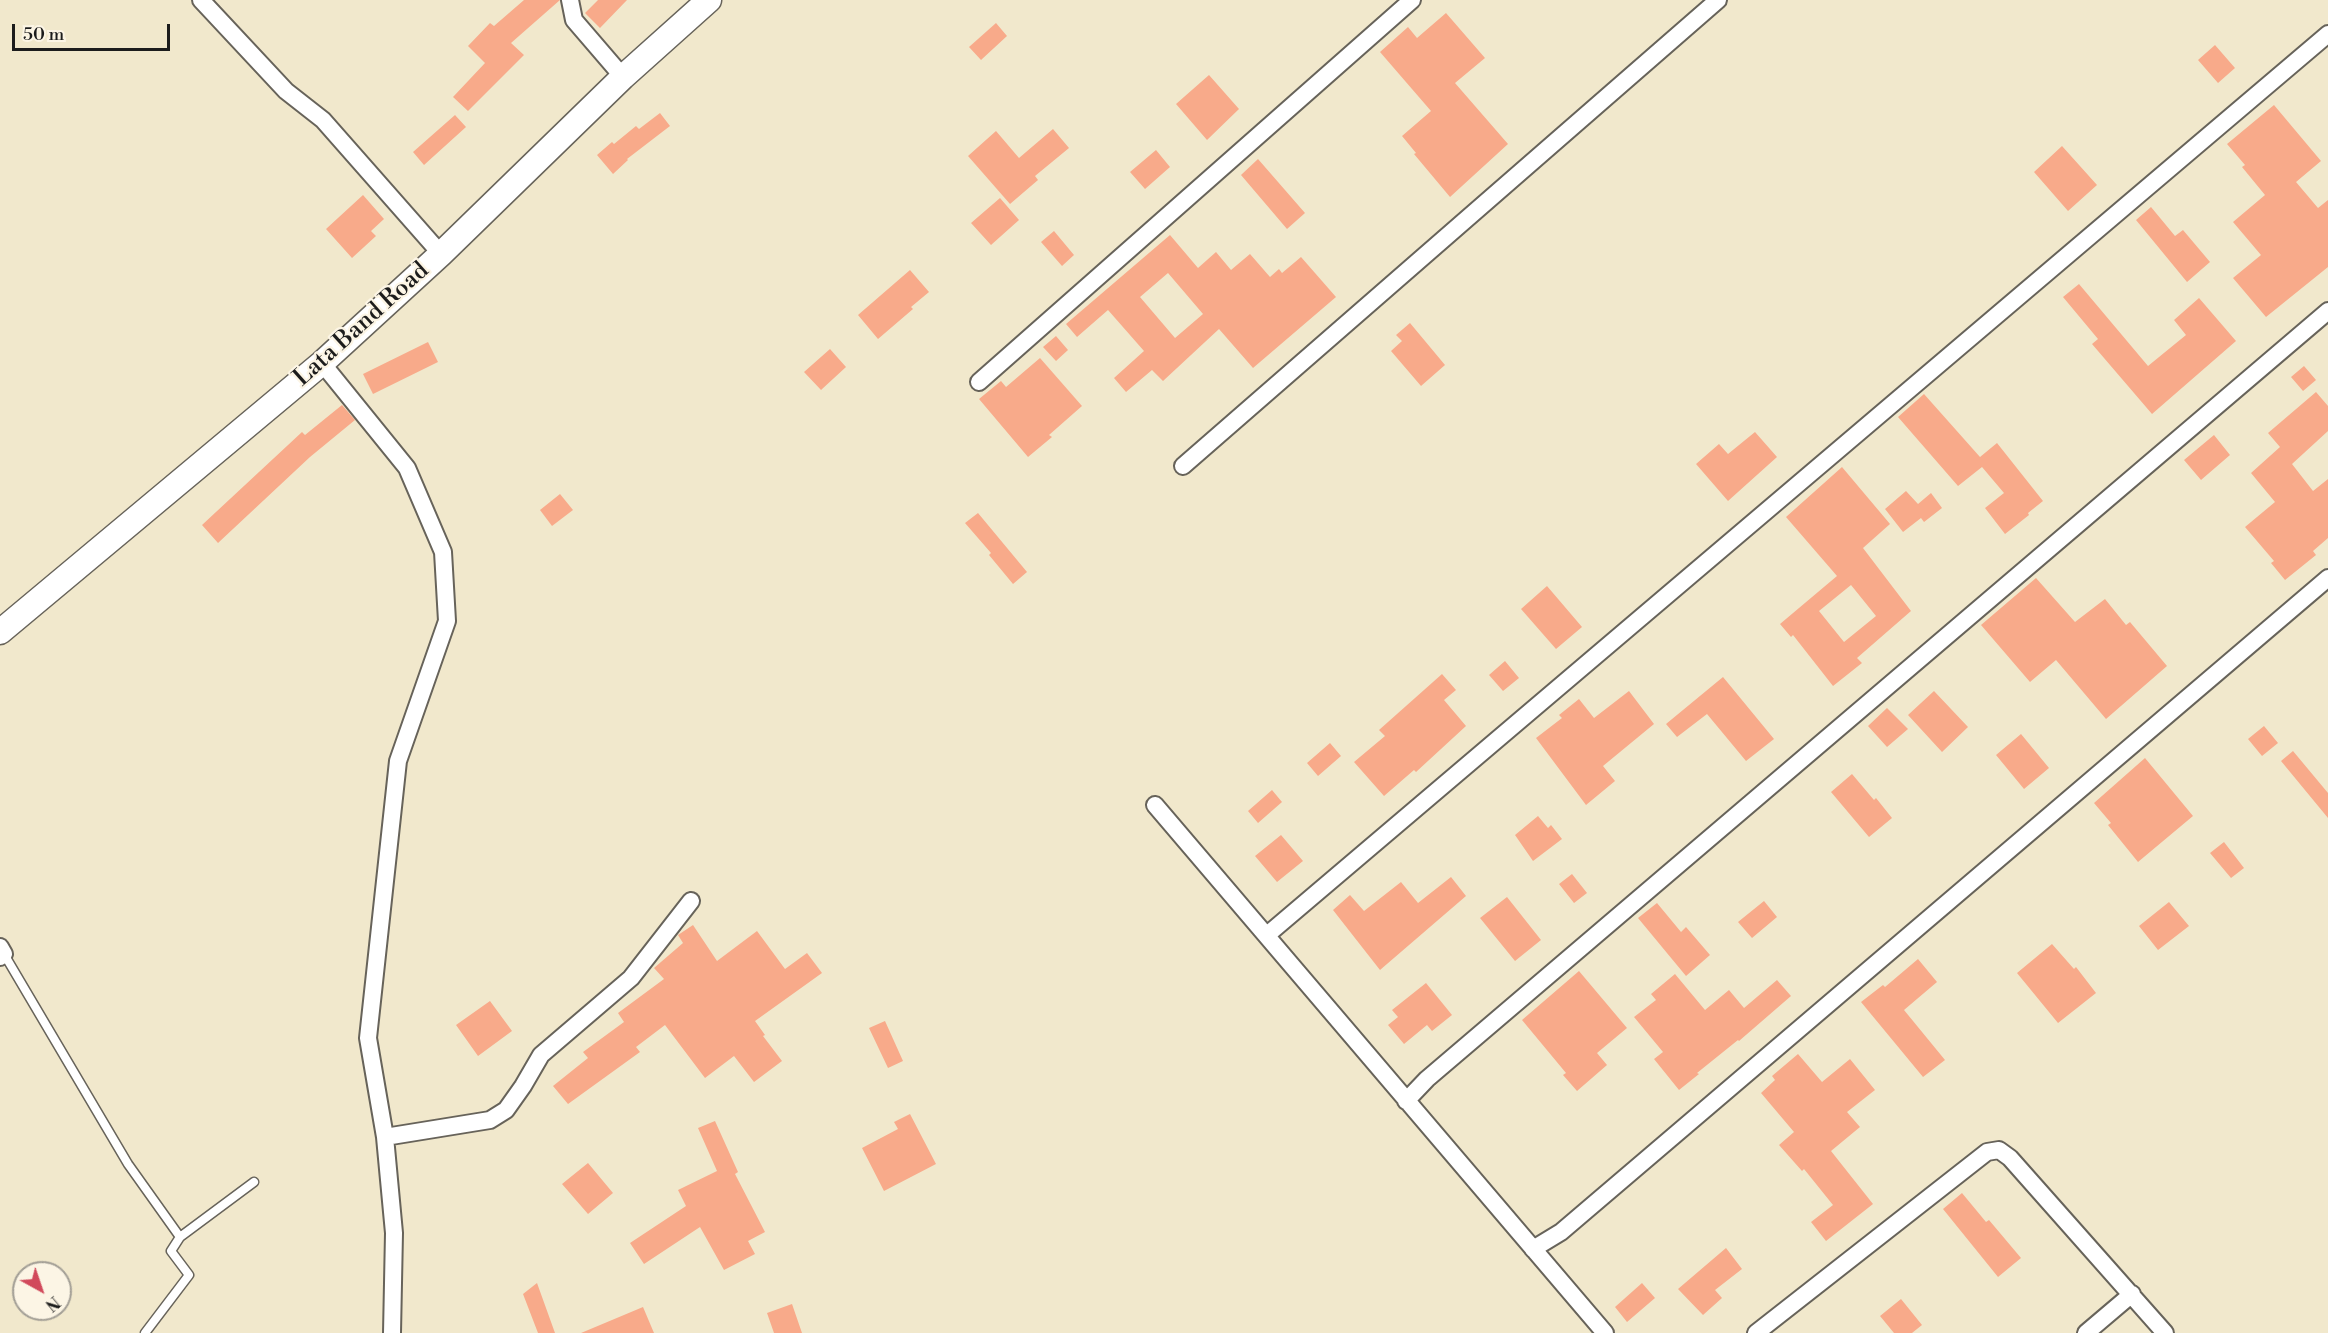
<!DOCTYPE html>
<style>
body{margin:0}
#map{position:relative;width:2328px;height:1333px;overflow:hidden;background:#f1e8cc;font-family:"Libre Bodoni",serif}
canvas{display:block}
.north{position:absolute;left:12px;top:1261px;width:60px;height:60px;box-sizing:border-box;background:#fcf5e5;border:2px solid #a29e95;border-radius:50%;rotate:140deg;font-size:16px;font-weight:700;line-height:24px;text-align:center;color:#1c1c1c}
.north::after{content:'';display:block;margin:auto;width:21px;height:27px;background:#d1495b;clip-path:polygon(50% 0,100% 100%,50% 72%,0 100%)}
.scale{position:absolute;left:12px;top:24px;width:158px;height:27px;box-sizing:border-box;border:3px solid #1c1c1c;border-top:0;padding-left:8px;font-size:18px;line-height:21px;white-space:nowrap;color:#1c1c1c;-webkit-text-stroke:4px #fcf5e5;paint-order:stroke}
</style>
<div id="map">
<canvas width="2328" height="1333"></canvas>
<div class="north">N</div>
<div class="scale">50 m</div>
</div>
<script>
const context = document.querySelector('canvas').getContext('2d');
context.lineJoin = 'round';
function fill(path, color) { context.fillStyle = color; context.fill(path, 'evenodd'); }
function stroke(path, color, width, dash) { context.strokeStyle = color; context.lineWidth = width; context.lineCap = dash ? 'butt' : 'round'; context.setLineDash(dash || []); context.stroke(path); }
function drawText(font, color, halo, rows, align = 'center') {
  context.font = font + ' "Libre Bodoni",serif'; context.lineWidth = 4.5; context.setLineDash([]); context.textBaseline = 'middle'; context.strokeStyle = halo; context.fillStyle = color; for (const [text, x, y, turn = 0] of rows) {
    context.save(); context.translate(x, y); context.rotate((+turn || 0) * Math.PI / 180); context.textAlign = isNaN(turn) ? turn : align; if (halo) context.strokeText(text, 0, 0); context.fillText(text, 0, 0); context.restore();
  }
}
fill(new Path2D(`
 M524,0H560L511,43L524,55L468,111L453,97L485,63L468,46L490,23L494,26Z
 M598,0H627L600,28L585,13Z
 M1446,13L1485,58L1455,83L1508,144L1450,197L1414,154L1416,153L1402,136L1431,111L1380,52L1408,27L1417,38Z
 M996,23L1007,36L981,60L969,47Z
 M2215,45L2235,68L2218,83L2198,60Z
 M1209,75L1239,109L1207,140L1176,104Z
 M2274,105L2321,161L2296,182L2318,208L2328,200V267L2266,317L2233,278L2261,255L2233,222L2265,195L2242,167L2245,165L2227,144Z
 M660,113L670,126L627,159L628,160L613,174L597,155L612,142L614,144L636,126L639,129Z
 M455,115L466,127L424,165L413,152Z
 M1053,129L1069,148L1035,176L1038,180L1010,204L968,156L996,131L1019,158Z
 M2062,146L2097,185L2068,211L2034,172Z
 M1156,150L1170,167L1145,189L1130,172Z
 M1258,159L1305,213L1287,229L1241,175Z
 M363,195L384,219L371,231L376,236L352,258L326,229Z
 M1000,198L1019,220L991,245L971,223Z
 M2151,207L2175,236L2183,230L2210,262L2187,282L2136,220Z
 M1054,231L1074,255L1062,266L1041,242Z
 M1170,235L1198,268L1216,252L1231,270L1250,254L1270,277L1279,269L1282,273L1301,257L1336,297L1253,368L1219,329L1163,381L1152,370L1126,392L1114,378L1144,351L1108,310L1077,337L1066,324ZM1168,273L1203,314L1175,338L1140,297Z
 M910,270L929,292L911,307L913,309L878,339L858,315Z
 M2079,284L2148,366L2186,335L2174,320L2199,298L2236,341L2152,414L2092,344L2098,339L2063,297Z
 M1410,323L1445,365L1421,386L1391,351L1402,341L1396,335Z
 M1056,336L1068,350L1056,361L1043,347Z
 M428,342L438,362L373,394L363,374Z
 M830,349L846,367L821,390L804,372Z
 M1040,358L1082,406L1049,435L1052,437L1028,457L979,399L1001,381L1006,387Z
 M2304,366L2316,380L2303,391L2291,377Z
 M2316,392L2328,406V431L2292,464L2313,491L2328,479V538L2313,551L2316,555L2285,580L2271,563L2274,561L2245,527L2275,502L2251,473L2280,447L2268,433Z
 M1924,394L1980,457L1997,443L2043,501L2028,513L2029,515L2005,534L1985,508L2004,493L1982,467L1958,486L1898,417Z
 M342,405L355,420L310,457L218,543L202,525L302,432L305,435Z
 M1755,432L1777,457L1728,501L1696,464L1719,444L1728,454Z
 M2214,435L2230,455L2201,480L2184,460Z
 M1842,467L1890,524L1863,548L1911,611L1857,658L1862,663L1833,686L1793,635L1791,637L1780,624L1837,576L1786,517ZM1851,585L1876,616L1844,642L1819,611Z
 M1906,491L1918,504L1931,493L1942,508L1924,522L1921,518L1903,532L1885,509Z
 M560,494L573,510L552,526L540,510Z
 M978,513L1027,572L1013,584L989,555L991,553L965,523Z
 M2036,578L2075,622L2105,599L2126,625L2130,622L2167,666L2106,719L2056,660L2030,682L1981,625Z
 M1547,586L1582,627L1556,649L1521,609Z
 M1505,661L1519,678L1503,691L1489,675Z
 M1442,674L1456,690L1444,700L1466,726L1416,772L1414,770L1384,796L1354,762L1385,736L1379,730Z
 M1723,677L1774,739L1746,761L1707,714L1677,737L1666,724Z
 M1629,691L1654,724L1603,766L1615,781L1586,805L1536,738L1562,718L1559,715L1579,699L1594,718Z
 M1934,691L1968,727L1942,752L1908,715Z
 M1887,708L1908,729L1887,747L1868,726Z
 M2264,726L2278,743L2262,756L2248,739Z
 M2021,734L2049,768L2024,789L1996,755Z
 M1330,743L1341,756L1318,776L1307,763Z
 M2293,751L2328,793V818L2281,761Z
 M2145,758L2193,816L2138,862L2108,825L2111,823L2094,803Z
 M1852,774L1874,800L1876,798L1892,818L1869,837L1831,792Z
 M1272,790L1282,802L1258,823L1248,811Z
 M1538,816L1548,828L1551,825L1562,839L1533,861L1515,835Z
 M1281,835L1303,861L1277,882L1255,856Z
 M2224,842L2244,868L2231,878L2210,853Z
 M1572,874L1587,893L1574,903L1559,884Z
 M1451,877L1466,896L1380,970L1333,910L1350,895L1364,911L1401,882L1418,903Z
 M1507,897L1541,940L1515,961L1480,918Z
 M1764,901L1777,917L1752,938L1738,922Z
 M2169,902L2189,926L2158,950L2139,926Z
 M1657,903L1681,932L1686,927L1710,955L1686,976L1638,918Z
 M693,925L717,961L757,931L785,969L807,953L822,973L755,1021L765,1035L763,1036L782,1061L754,1082L734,1056L705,1078L665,1025L636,1047L640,1052L568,1104L553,1086L588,1058L583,1052L624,1022L618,1013L664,979L654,968L683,943L678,935Z
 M2052,944L2074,969L2076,967L2096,993L2058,1023L2017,973Z
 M1918,959L1937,982L1904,1010L1945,1060L1923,1077L1861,1002L1883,985L1885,987Z
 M1579,971L1627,1028L1597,1053L1607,1065L1577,1091L1563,1075L1566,1073L1522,1020Z
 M1675,974L1705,1010L1729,990L1744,1008L1777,980L1791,996L1739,1041L1738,1040L1697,1073L1699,1074L1679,1090L1654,1059L1663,1052L1634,1017L1656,1000L1651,994Z
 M1426,983L1452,1015L1432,1031L1427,1025L1404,1044L1388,1025L1398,1017L1392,1010Z
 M490,1001L512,1031L478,1056L456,1025Z
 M885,1021L903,1061L888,1068L869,1028Z
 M1798,1054L1822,1082L1850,1059L1875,1090L1847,1112L1860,1127L1831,1151L1873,1204L1826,1241L1811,1222L1833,1205L1804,1169L1802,1171L1779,1145L1794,1132L1761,1093L1775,1080L1772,1076Z
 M910,1114L936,1164L884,1191L862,1148L898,1129L894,1122Z
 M715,1121L738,1172L735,1174L765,1232L748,1241L755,1254L724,1270L700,1227L644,1264L630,1243L686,1206L678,1190L717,1171L698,1128Z
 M588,1163L613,1193L588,1214L562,1184Z
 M1962,1193L1986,1222L1989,1220L2021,1258L1998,1277L1943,1209Z
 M1726,1248L1742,1269L1715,1290L1722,1298L1703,1315L1678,1289Z
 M537,1283L555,1333H538L523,1294Z
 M1642,1283L1655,1298L1627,1322L1615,1307Z
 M1901,1299L1922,1325L1912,1333H1894L1880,1316Z
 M792,1304L802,1333H774L767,1313Z
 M643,1307L654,1333H581Z`), '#f8aa8a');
const lane = new Path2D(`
 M4,954L128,1164L180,1237
 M145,1333L189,1275L171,1251L180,1237L254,1182`);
const street = new Path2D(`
 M201,0L286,91L323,120L441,254
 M570,0L574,20L623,77
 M322,363L407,468L443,552L447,621L398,761L368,1038L385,1137L394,1233L392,1333
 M979,382L1412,0
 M1183,466L1718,0
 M1155,805L1605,1333
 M1267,935L2328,34
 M0,947L4,954L0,957
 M1406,1101L1427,1079L2328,311
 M385,1137L490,1120L506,1110L523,1086L541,1055L631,978L691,901
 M1533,1249L1561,1232L2328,578
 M1756,1333L1987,1152L1999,1150L2010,1158L2165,1333
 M2086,1333L2132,1294`);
const secondary = new Path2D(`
 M0,632L322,363L441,254L623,77L709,0`);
stroke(lane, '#67635a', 11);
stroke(street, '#67635a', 20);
stroke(secondary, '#67635a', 27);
stroke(lane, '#fff', 8);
stroke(street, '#fff', 16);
stroke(secondary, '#fff', 24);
drawText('24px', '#1c1c1c', '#fcf5e5', [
 ["Lata Band Road",362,325,-42]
]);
</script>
